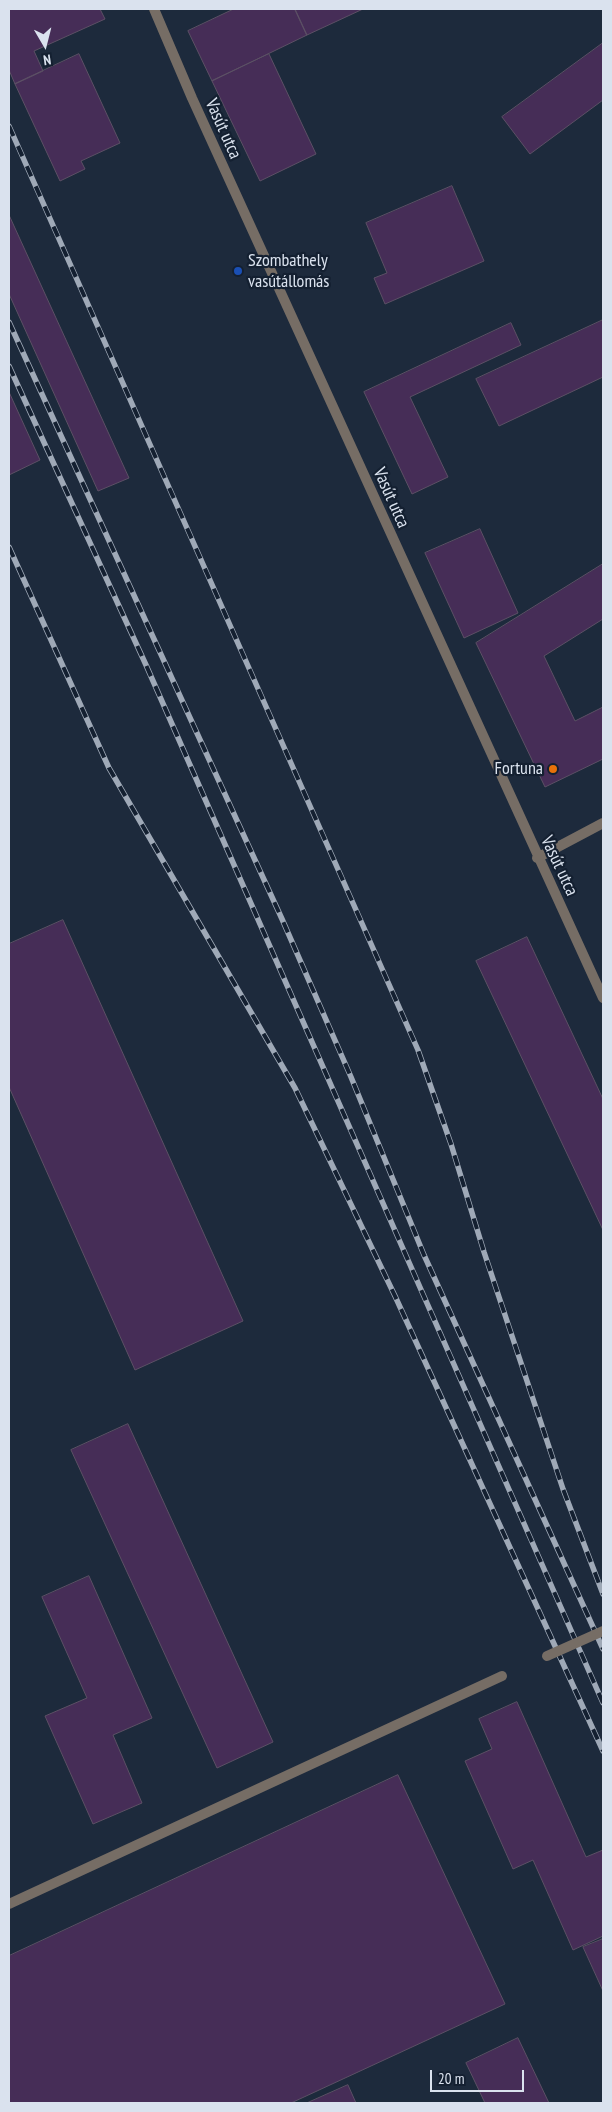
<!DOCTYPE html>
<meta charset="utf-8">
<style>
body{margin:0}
#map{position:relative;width:612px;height:2112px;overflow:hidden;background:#1d2a3c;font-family:"PT Sans Narrow",sans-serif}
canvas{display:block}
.frame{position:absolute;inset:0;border:10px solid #dae2ee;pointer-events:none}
.north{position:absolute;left:20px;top:20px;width:50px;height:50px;-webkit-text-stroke:4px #142031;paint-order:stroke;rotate:172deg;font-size:14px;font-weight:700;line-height:20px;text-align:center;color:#dae2ee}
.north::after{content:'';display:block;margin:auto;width:18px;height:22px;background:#dae2ee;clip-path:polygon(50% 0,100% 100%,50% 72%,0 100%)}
.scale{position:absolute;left:430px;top:2070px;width:94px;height:22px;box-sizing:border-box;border:2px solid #dae2ee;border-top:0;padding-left:6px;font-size:15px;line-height:18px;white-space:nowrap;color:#dae2ee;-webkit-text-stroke:4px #142031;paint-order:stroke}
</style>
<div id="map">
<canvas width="612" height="2112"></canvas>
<div class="frame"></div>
<div class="north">N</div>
<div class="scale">20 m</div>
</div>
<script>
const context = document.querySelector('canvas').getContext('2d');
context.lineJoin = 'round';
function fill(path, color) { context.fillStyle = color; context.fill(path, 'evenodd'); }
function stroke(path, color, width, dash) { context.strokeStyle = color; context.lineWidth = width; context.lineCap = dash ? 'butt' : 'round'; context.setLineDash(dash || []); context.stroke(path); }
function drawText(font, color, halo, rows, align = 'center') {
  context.font = font + ' "PT Sans Narrow",sans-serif'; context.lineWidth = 4.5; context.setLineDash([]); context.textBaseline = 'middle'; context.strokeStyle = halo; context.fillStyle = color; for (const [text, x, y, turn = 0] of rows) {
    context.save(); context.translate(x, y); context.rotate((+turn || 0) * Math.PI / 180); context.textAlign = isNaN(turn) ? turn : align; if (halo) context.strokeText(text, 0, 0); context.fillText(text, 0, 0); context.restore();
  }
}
const building = new Path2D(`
 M9,9H100L105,19L34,51L43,71L15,84L9,70Z
 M234,9H295L307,35L212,81L188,31Z
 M295,9H363L307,35Z
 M603,43V100L530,154L502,117Z
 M79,54L120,143L81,161L85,169L60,181L15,84Z
 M269,54L316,154L260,181L212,81Z
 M452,186L484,261L385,304L374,278L387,273L366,223Z
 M9,215L129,478L98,491L9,294Z
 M603,320V377L499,426L476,379Z
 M511,323L521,345L410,397L448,477L412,494L364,392Z
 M9,392L40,460L9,475Z
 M480,529L518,613L464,638L425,553Z
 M603,564V619L544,656L575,721L603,707V759L545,787L476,643Z
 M63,920L243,1321L135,1370L9,1087V944Z
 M527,937L603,1099V1230L476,961Z
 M128,1424L273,1742L217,1768L71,1450Z
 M89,1576L152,1718L113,1735L142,1803L93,1824L45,1716L87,1698L42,1597Z
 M517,1702L586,1857L603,1850V1936L573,1950L533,1860L513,1869L465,1761L492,1749L479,1719Z
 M398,1775L505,2004L291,2103H9V1956Z
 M603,1939V1991L583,1947Z
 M518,2038L549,2103H485L466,2063Z
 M348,2085L356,2103H307Z`);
fill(building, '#462d57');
stroke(building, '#5c5065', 1);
stroke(new Path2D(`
 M154,9L192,98L603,998
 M537,858L603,823
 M9,1904L502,1676`), '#766d65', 10);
const rail = new Path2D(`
 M9,126L418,1050L451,1144L484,1252L563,1489L603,1594
 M9,322L282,919L351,1077L424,1255L603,1649
 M9,366L146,665L603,1703
 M9,547L109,768L295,1088L395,1296L603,1751`);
stroke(rail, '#9fa9b7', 5.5);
stroke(rail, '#142031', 4, [11]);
stroke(new Path2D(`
 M547,1656L603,1631`), '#766d65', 10);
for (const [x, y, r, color] of [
 [238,271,5,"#1a4fb4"],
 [553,769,5,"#e8710a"]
]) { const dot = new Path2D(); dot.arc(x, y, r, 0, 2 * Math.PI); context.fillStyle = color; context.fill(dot); stroke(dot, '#142031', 2); }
drawText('18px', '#dae2ee', '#142031', [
 ["Vasút utca",223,129,66],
 ["Vasút utca",391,498,66],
 ["Vasút utca",559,866,65]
]);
drawText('18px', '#dae2ee', '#142031', [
 ["Szombathely",248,261],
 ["vasútállomás",248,282],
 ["Fortuna",543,769,"right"]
], 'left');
</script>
